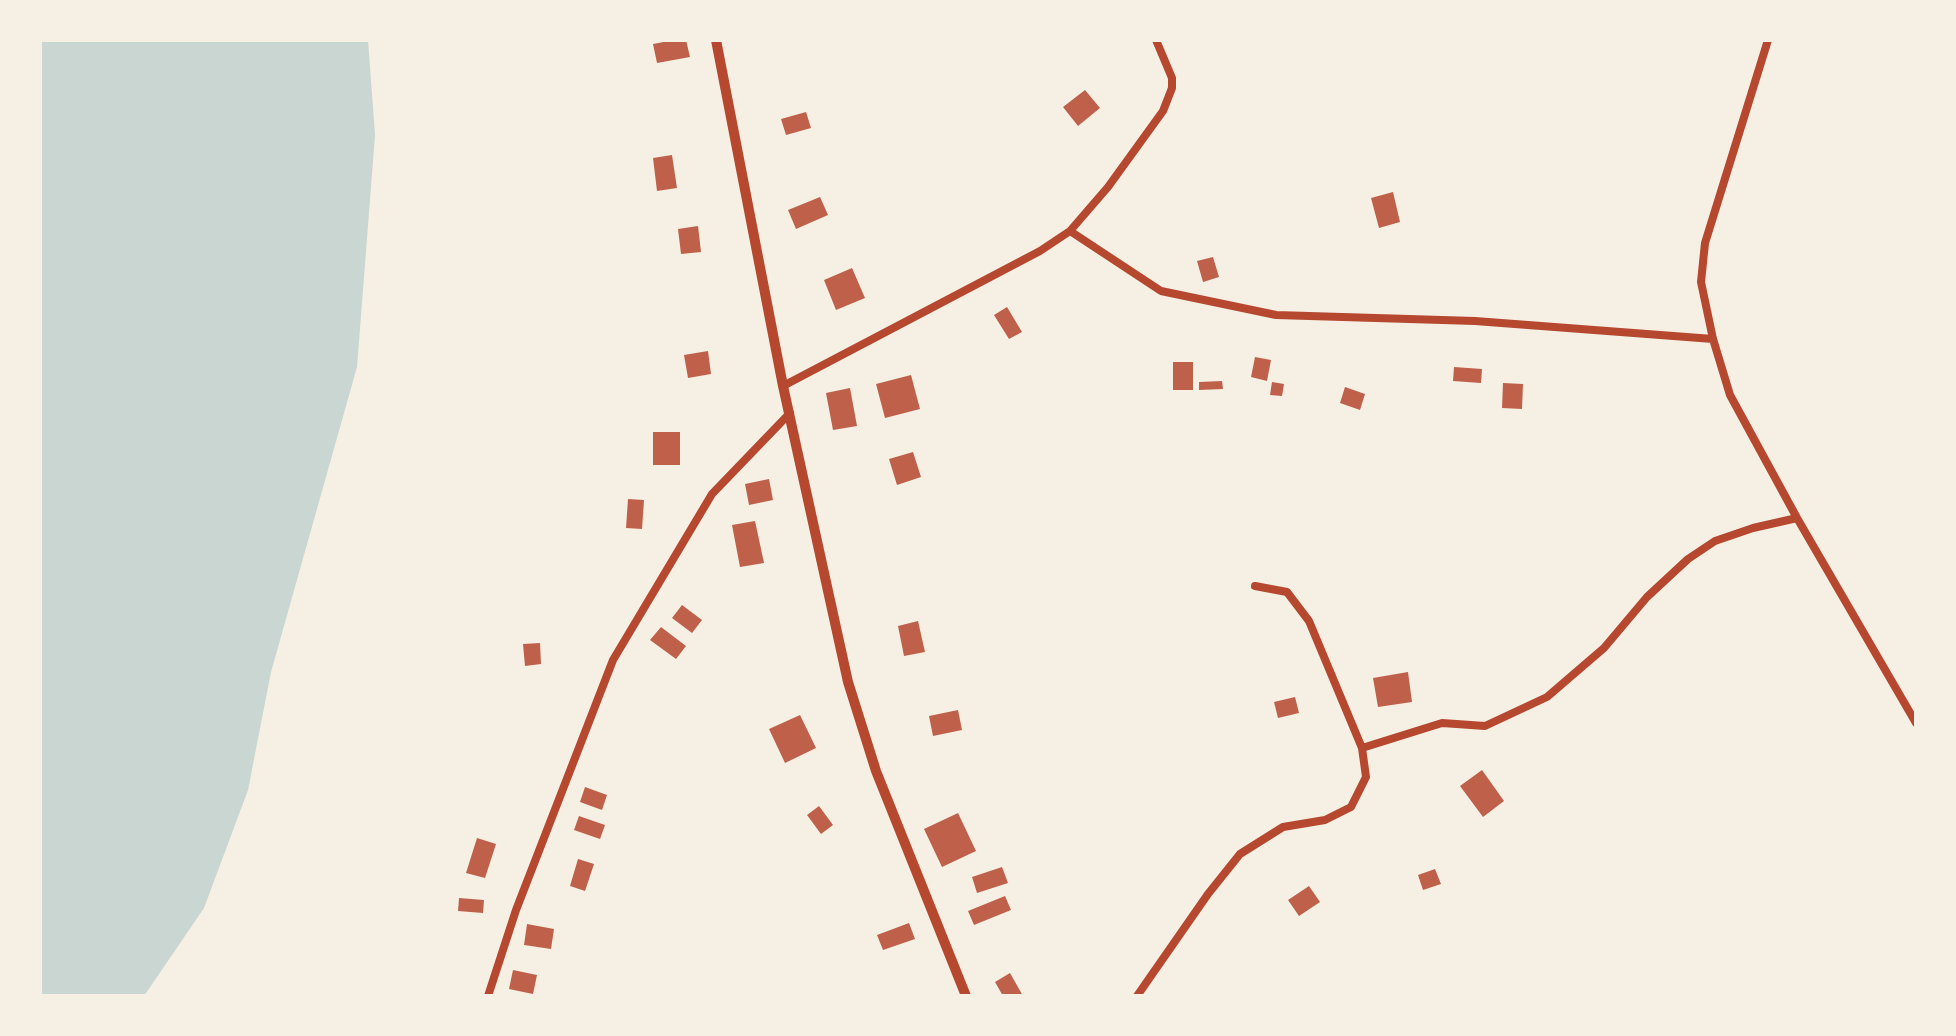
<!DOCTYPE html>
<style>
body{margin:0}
#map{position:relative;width:1956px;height:1036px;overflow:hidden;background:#f6efe4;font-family:Mulish,sans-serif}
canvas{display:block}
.frame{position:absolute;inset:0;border:42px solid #f6efe4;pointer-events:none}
</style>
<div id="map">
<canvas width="1956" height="1036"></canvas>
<div class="frame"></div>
</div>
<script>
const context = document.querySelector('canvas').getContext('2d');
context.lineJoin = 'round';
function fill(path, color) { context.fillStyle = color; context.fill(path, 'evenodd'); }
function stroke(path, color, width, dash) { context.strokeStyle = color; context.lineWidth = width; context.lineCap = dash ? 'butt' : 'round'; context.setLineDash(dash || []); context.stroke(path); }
fill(new Path2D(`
 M40,40H368L375,135L357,367L271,672L248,790L204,908L144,996H40Z`), '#c9d6d2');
fill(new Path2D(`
 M674,40H686L690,57L657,63L653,44Z
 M1085,90L1100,108L1078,126L1063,107Z
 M806,112L811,128L786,135L781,119Z
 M672,155L677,188L657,191L653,158Z
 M1393,192L1400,222L1379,228L1371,198Z
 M820,197L828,215L796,229L788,210Z
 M698,226L701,252L681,254L678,229Z
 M1213,257L1219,277L1203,282L1197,261Z
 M852,268L865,298L836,310L824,280Z
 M1007,307L1022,332L1009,339L994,315Z
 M708,351L711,374L688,378L684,355Z
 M1255,357L1271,360L1267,381L1251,377Z
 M1173,362H1193V390H1173Z
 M1454,367L1482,369L1481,383L1453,381Z
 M911,375L920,409L885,418L876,384Z
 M1222,381L1223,389L1199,390V382Z
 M1272,382L1284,384L1282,396L1270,395Z
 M1503,383L1523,384L1522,409L1502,408Z
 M1345,387L1365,394L1360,410L1340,403Z
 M850,388L857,426L833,430L826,393Z
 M653,432H680V465H653Z
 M913,452L921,477L897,485L889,459Z
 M769,479L773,500L749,505L745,484Z
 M628,499L644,500L642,529L626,528Z
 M755,521L764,563L740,567L732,525Z
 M682,605L702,620L692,633L672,618Z
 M918,621L925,652L904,656L898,626Z
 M661,627L686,646L676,659L650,640Z
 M540,643L541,664L525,666L523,644Z
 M1408,672L1412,702L1378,707L1373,678Z
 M1295,697L1299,713L1278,718L1274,702Z
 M958,710L962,730L933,736L929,716Z
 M800,715L816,748L785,763L769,729Z
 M1482,770L1504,801L1483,817L1460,786Z
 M585,787L607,795L602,810L580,802Z
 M819,806L833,825L821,834L807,815Z
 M958,813L976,851L942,867L924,829Z
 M579,816L605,825L600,839L574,830Z
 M477,838L496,844L485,878L466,873Z
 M578,859L594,864L585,891L570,886Z
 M1002,867L1008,883L977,893L972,877Z
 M1435,869L1441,884L1423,890L1418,875Z
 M1309,886L1320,902L1299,916L1288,900Z
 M1005,896L1011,910L974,925L968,911Z
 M459,898L484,900L483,913L458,911Z
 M909,923L915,939L883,950L877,935Z
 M527,924L554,929L551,949L524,945Z
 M513,970L537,975L533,994L509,989Z
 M1010,973L1023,996H1003L995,982Z`), '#bf614a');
stroke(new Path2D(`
 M1768,40L1705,243L1701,282L1713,339L1730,395L1797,518L1916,723
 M1070,231L1108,187L1163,111L1172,88V78L1156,40
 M783,386L1040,251L1070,231L1161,291L1276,315L1475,321L1713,339
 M1362,748L1442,723L1485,726L1547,697L1604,648L1647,597L1688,559L1715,541L1753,528L1797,518
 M488,996L516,910L613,660L712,494L790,413
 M1137,996L1208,894L1240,854L1283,827L1325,820L1351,807L1366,777L1362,748L1309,621L1287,592L1255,586`), '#b5482f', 8);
stroke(new Path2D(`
 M716,40L783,386L848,682L876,771L966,996`), '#b5482f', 10);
</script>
